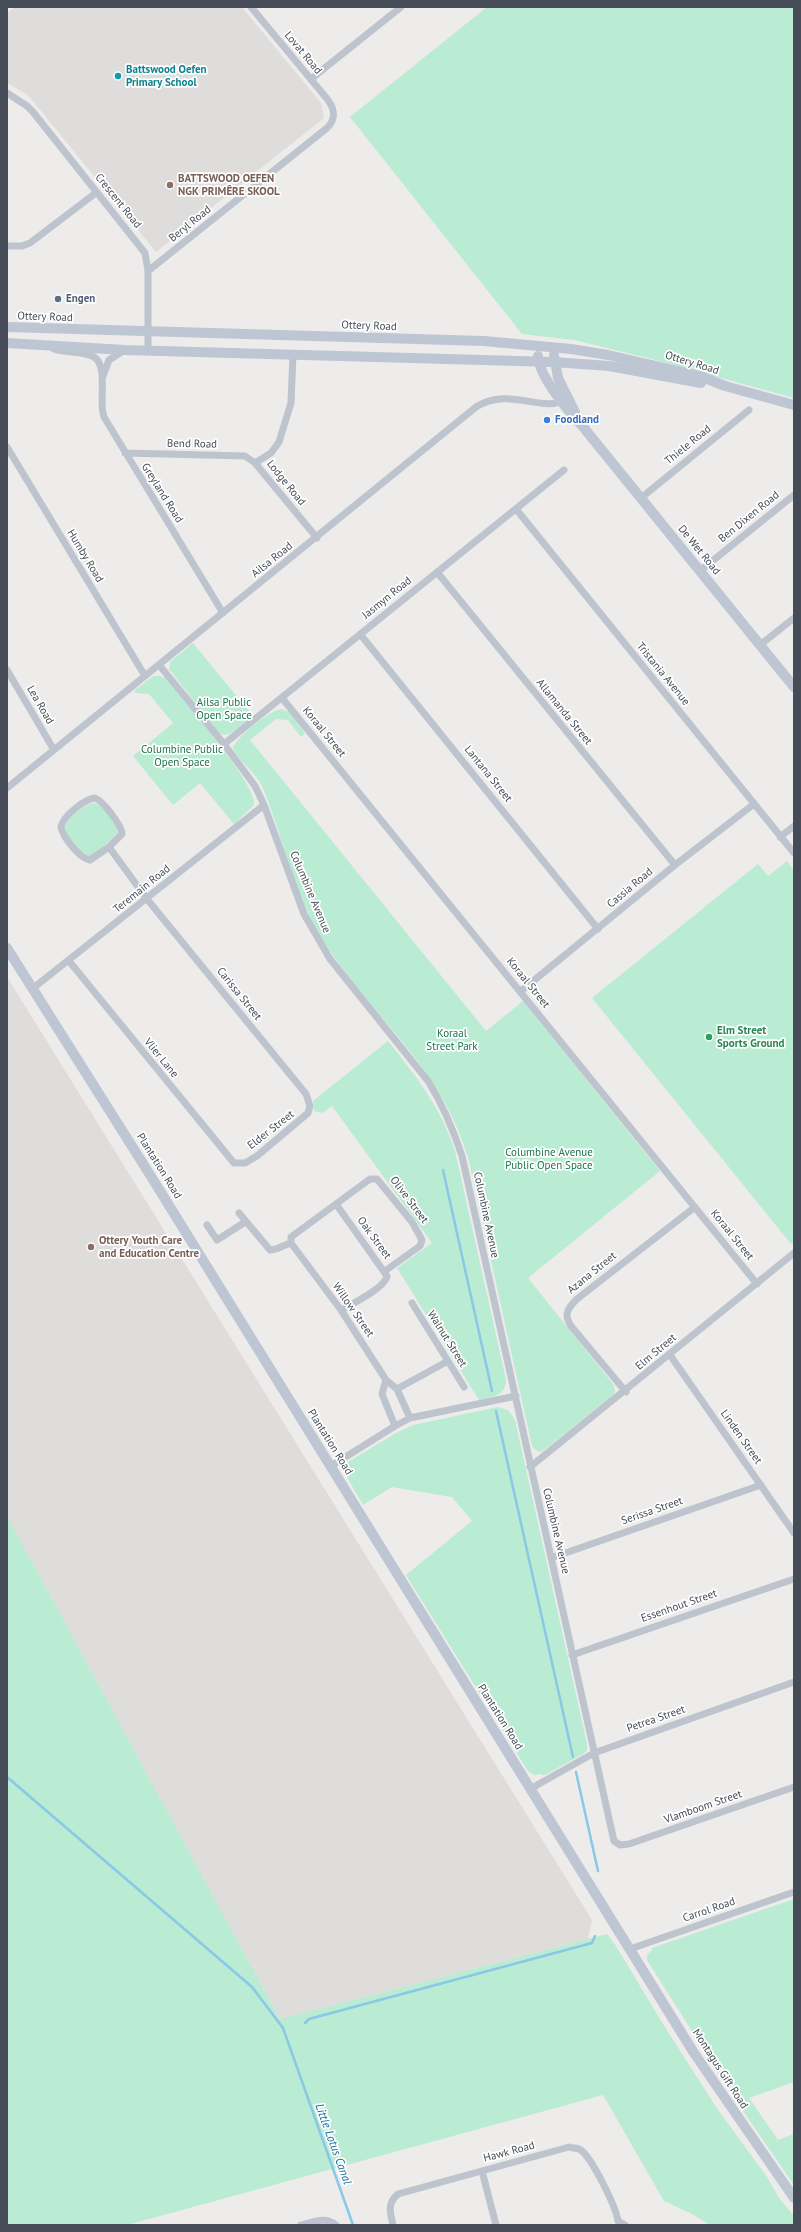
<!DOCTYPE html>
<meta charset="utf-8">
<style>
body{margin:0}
#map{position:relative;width:801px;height:2232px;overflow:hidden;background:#eeebeb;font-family:"PT Sans",sans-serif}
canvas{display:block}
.frame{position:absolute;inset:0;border:8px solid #454c57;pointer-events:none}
</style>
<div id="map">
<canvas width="801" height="2232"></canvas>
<div class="frame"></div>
</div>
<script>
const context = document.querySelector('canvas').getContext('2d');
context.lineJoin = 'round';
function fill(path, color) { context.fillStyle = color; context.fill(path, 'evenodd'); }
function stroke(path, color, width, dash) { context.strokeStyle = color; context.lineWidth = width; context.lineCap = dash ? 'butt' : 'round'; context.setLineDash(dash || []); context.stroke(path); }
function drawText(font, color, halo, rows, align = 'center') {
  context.font = font + ' "PT Sans",sans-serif'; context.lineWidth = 3.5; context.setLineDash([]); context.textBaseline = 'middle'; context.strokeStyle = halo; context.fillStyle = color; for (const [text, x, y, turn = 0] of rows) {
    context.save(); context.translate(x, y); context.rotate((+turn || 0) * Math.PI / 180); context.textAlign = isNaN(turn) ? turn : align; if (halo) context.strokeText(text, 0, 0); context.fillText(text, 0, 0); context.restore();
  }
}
fill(new Path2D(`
 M15,7H242L321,103L324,118L156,252L28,95L7,83V13Z
 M7,977L592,1920L588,1939L280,2019L7,1516Z`), '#dfdcdc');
fill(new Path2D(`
 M487,7H794V398L656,360L574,340L522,334L350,117Z
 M193,643L253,716C244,723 230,740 219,733L169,669L171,661Z
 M153,676H160L166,679C182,700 258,784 254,805L234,824L200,783L173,805L133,756L173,723L149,694L136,693L134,691Z
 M282,709L290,713L305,733L301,737L288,720L276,719L250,740L486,1031L523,1001L660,1171L528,1278L613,1384L615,1391L613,1395L543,1451L538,1452L532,1446L469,1161C443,1066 370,1017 321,937C293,891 283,837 263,788C257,773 240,763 233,749C233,739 272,709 282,709Z
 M94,803C104,806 116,823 118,833L95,855L89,856C80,852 67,838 65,827C67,819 85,804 94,803Z
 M787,861L794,871V1242L791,1244L592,998L758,864L768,876Z
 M388,1041C416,1076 441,1108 455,1151L506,1380C506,1396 492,1397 479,1400L397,1268L432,1243L332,1106L322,1113L314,1111L313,1101Z
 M498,1407L508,1410L515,1420L587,1744V1750L583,1754L543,1776L542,1774L534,1775L528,1771L406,1575L472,1521L452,1497L392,1487L363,1505L344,1472L348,1462L396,1433L413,1425Z
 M7,1516L280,2019L607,1934L616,1946L661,2021L716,2107L767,2177L779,2198L794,2216V2225H710L692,2214L664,2201L603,2095L127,2225H7Z
 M794,1899V2082L749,2098L778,2140L794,2134V2185L735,2099L647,1960V1955L652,1950V1948Z`), '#baebd3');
stroke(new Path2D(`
 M443,1170L492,1391
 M496,1411L573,1757
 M576,1772L598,1871
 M7,1777L252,1987L283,2028L353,2225
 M305,2023L309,2019L592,1943L595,1936`), '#89c8e6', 2.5);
stroke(new Path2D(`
 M311,79L401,7
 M7,93L27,106L33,112L145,253L148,271V351
 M7,246H22L30,243L97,192
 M148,271L327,128C336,119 335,110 328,100L251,7
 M54,349C65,353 85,351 94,357C109,366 98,403 104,417L223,613
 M103,376L109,360L123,351
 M7,447L145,676
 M125,453L245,456L255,463L317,538
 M255,463L271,453L279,442L291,403L293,354
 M641,498L749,410
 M516,509L794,853
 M700,571L794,495
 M437,572L675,865
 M360,634L598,929
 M760,645L794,618
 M159,665L224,744L255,786L264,805L304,914L330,959L428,1081C443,1105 453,1129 462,1156L614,1841L620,1845L629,1844L794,1787
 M7,670L54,750
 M282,698L757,1284
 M224,744L564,470
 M7,788L476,407C508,386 542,413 565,400
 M94,798C102,799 122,826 122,834L109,847L90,860C79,858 63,837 61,827C63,816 84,800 94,798Z
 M780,837L794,826
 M69,961L234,1163H245L257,1156L308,1113L310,1106L306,1094L147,899L109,847
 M32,989L264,805
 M521,991L675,865L754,804
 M336,1204L387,1276C385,1288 352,1304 341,1310
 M239,1213L270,1250C277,1250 283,1245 291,1243
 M207,1225L217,1240L245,1222
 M385,1271L420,1246L422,1240L412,1222L377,1179H370L291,1237V1243L341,1310L386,1380L397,1389L410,1418
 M412,1303L464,1387
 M670,1355L794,1533
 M386,1380L382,1394L395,1426
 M397,1389L448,1361
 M626,1392L571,1326C563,1314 568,1308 577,1299L695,1207
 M331,1466L395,1426L410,1418L516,1396
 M530,1467L794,1253
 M551,1558L761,1485
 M572,1655L794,1579
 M530,1789L594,1753L794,1682
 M630,1949L794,1892
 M482,2171L496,2225
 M618,2221L625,2225
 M301,2225C314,2222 325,2216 336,2225
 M393,2225C390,2213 387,2203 398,2194L569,2147C572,2148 576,2148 579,2149C591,2155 616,2207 618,2221`), '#bdc4cd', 7);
stroke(new Path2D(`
 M7,327L484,341L571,349L608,355L700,376L725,386L794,405
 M7,343L125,350L554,362L609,366L701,383
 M554,355L558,378L575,412
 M538,356C538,376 571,414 584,428L794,687
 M7,948L152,1178L694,2053L794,2198`), '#bec6d4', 10);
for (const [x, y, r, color] of [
 [118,76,4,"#0f9aa8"],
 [170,185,4,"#8d6e63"],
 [58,299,4,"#5c6f8a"],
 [547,420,4,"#3f7fe0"],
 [709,1037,4,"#2e9e5b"],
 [91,1247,4,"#8d6e63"]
]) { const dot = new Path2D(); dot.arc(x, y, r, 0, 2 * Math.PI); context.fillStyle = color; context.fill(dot); stroke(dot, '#fff', 1.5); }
drawText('11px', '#454c57', '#fff', [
 ["Lovat Road",303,53,50],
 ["Crescent Road",118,201,51],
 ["Beryl Road",190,224,-39],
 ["Ottery Road",45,317,2],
 ["Ottery Road",369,326,2],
 ["Ottery Road",692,363,17],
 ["Bend Road",192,444,1],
 ["Thiele Road",688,445,-39],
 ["Lodge Road",286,483,51],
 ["Greyland Road",162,493,58],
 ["Ben Dixen Road",749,517,-39],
 ["De Wet Road",699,550,51],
 ["Humby Road",85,556,59],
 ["Ailsa Road",272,560,-39],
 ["Jasmyn Road",387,598,-39],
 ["Tristania Avenue",663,674,51],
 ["Lea Road",40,705,60],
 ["Allamanda Street",564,712,51],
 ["Koraal Street",324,732,51],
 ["Lantana Street",488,774,51],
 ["Cassia Road",630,888,-40],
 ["Teremain Road",142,889,-39],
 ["Columbine Avenue",310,892,67],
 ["Koraal Street",528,983,51],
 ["Carissa Street",239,994,51],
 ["Vlier Lane",161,1058,51],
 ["Elder Street",271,1130,-38],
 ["Plantation Road",159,1166,58],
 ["Olive Street",409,1200,53],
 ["Columbine Avenue",486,1215,78],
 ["Koraal Street",732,1235,51],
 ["Oak Street",374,1238,54],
 ["Azana Street",592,1273,-39],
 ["Willow Street",353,1310,55],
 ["Walnut Street",447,1339,58],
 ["Elm Street",656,1352,-40],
 ["Linden Street",741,1437,55],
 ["Plantation Road",330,1442,58],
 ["Serissa Street",652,1511,-19],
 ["Columbine Avenue",556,1531,77],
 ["Essenhout Street",679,1606,-19],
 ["Plantation Road",500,1717,58],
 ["Petrea Street",656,1719,-19],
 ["Vlamboom Street",703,1807,-19],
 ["Carrol Road",709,1910,-19],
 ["Montagus Gift Road",720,2069,57],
 ["Hawk Road",509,2152,-15]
]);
drawText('bold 11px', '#0d838f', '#fff', [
 ["Battswood Oefen",126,70],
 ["Primary School",126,83]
], 'left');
drawText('bold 11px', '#785e54', '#fff', [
 ["BATTSWOOD OEFEN",178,179],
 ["NGK PRIMÊRE SKOOL",178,192],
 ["Ottery Youth Care",99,1241],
 ["and Education Centre",99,1254]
], 'left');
drawText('bold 11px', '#4e5e75', '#fff', [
 ["Engen",66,299]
], 'left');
drawText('bold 11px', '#366cbe', '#fff', [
 ["Foodland",555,420]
], 'left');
drawText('11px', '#1a7351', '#fff', [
 ["Ailsa Public",224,703],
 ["Open Space",224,716],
 ["Columbine Public",182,750],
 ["Open Space",182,763],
 ["Koraal",452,1034],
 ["Street Park",452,1047],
 ["Columbine Avenue",549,1153],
 ["Public Open Space",549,1166]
]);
drawText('bold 11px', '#27864d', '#fff', [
 ["Elm Street",717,1031],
 ["Sports Ground",717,1044]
], 'left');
drawText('italic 12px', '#136f9c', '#fff', [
 ["Little Lotus Canal",333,2144,70]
]);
</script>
